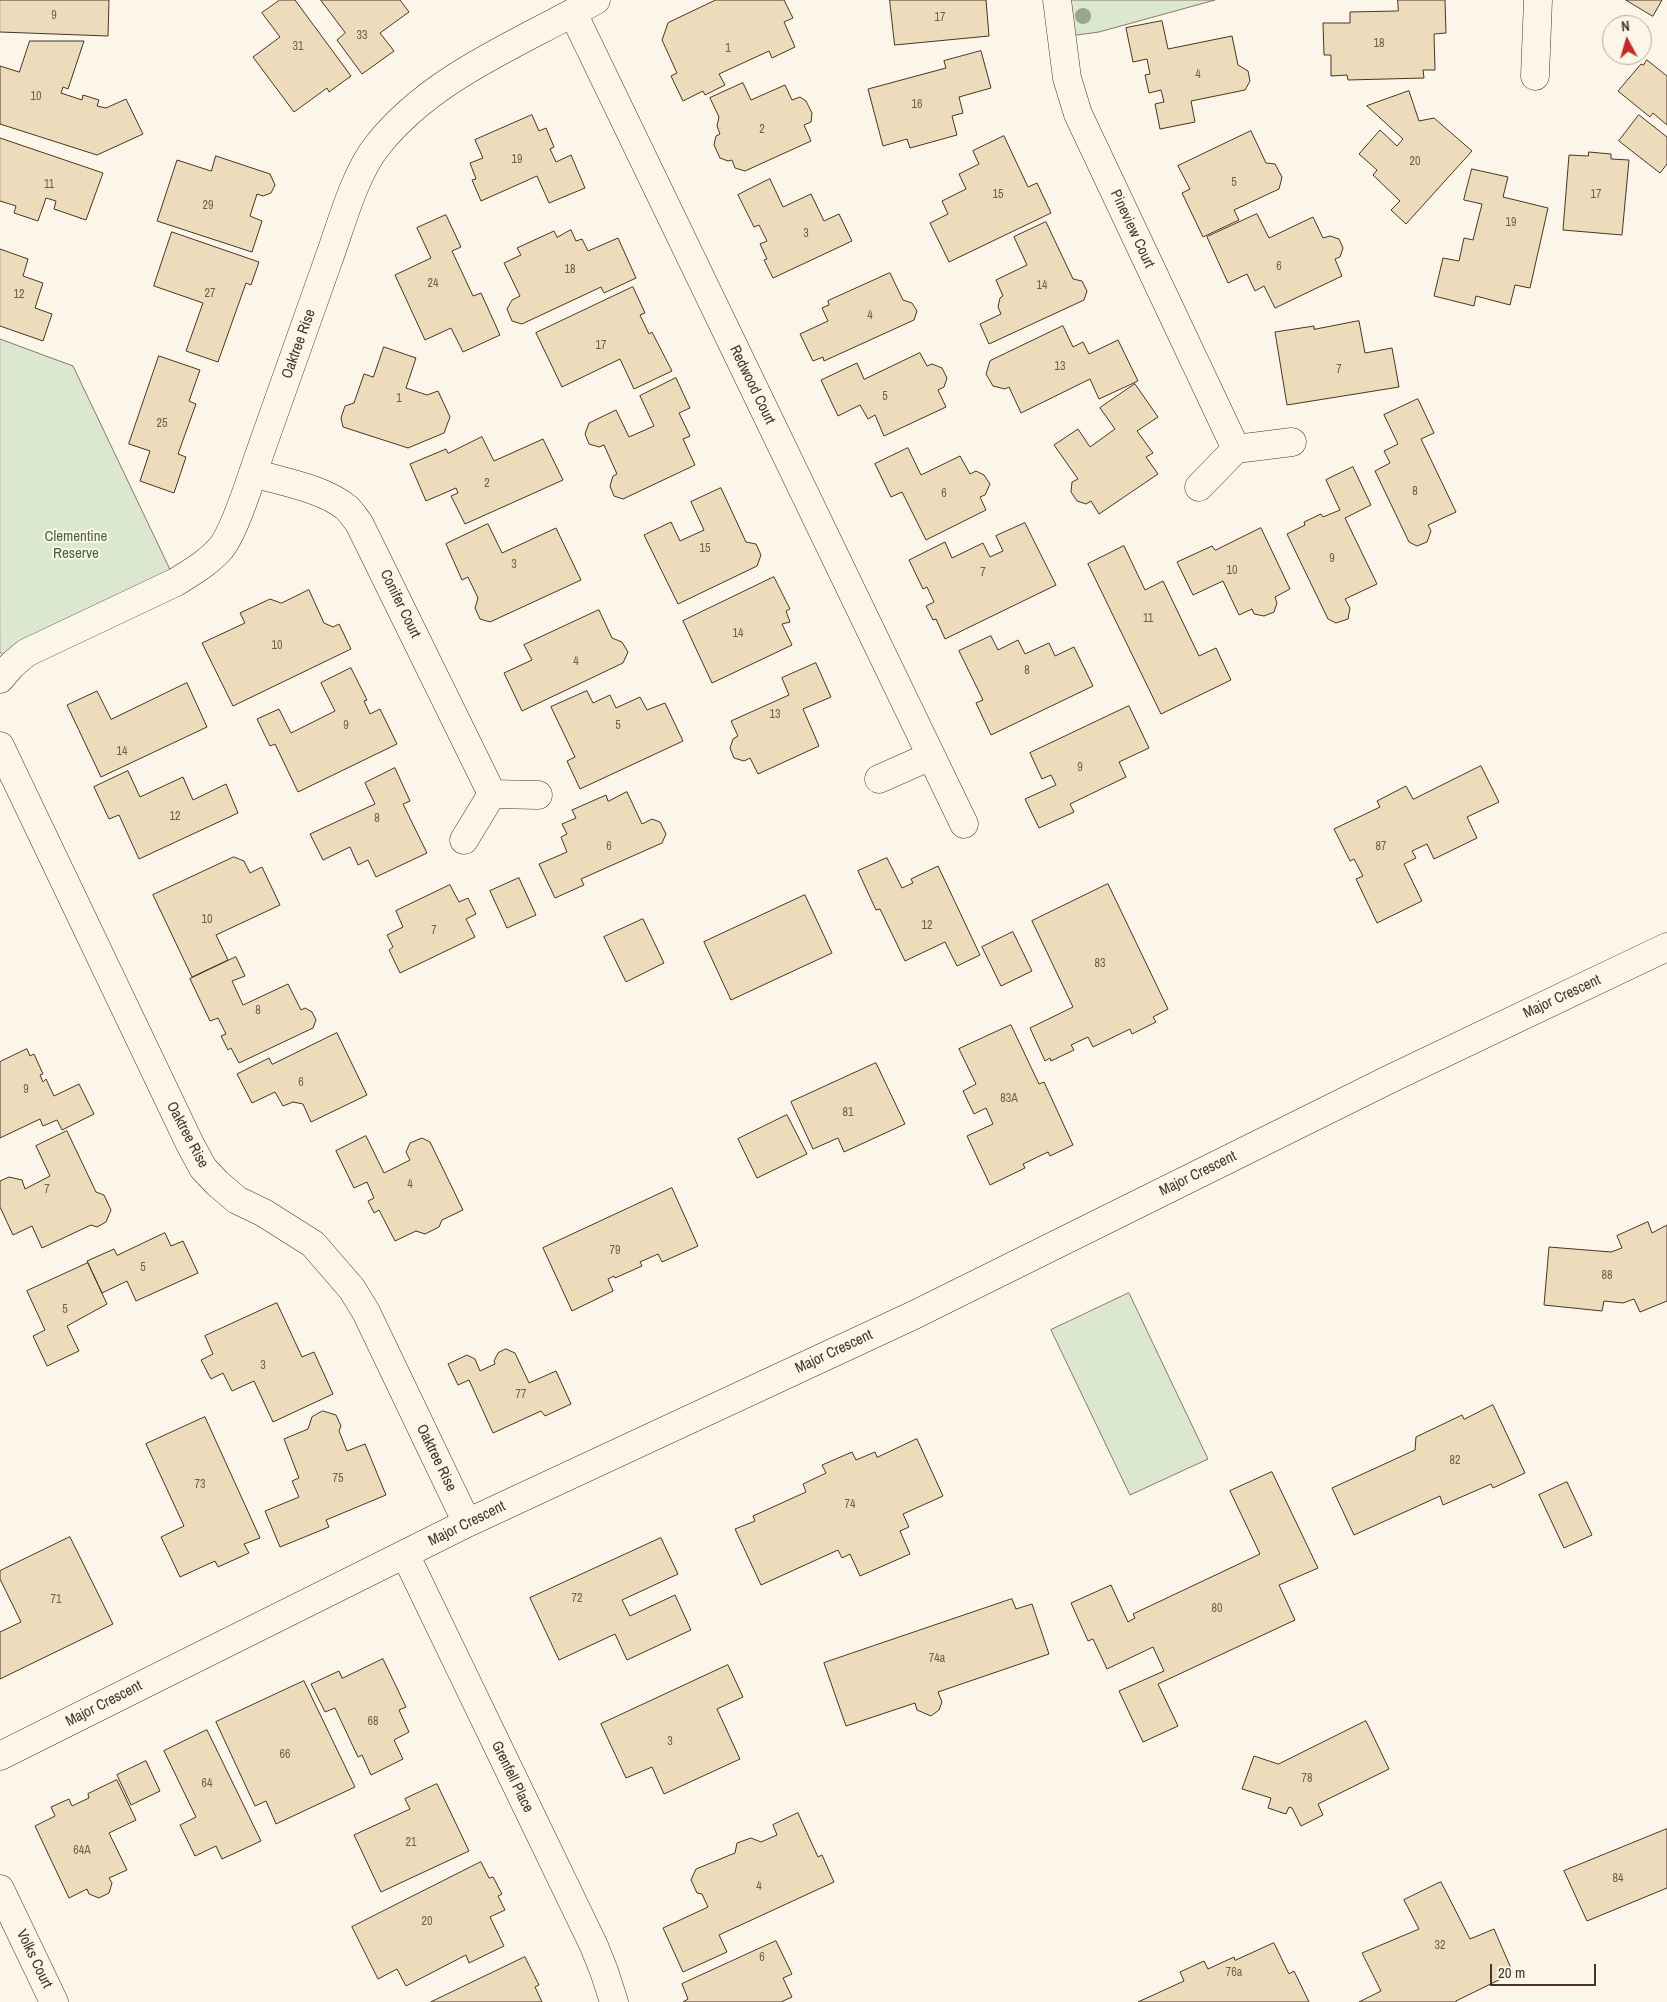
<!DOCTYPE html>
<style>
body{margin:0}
#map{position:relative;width:1667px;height:2002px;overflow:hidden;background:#fbf6e9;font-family:"Archivo Narrow",sans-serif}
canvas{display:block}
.north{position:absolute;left:1602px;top:15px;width:50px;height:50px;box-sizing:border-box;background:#fbf6e9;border:1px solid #b4a999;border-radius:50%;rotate:354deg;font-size:14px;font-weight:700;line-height:20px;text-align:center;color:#4a3520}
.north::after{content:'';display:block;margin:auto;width:18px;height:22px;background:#c62828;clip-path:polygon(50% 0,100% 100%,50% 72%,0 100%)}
.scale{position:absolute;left:1490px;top:1964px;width:106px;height:22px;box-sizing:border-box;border:2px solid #4a3520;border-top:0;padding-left:6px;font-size:15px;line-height:18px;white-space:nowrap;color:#4a3520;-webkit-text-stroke:4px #fbf6e9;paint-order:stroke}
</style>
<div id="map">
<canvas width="1667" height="2002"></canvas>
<div class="north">N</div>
<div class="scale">20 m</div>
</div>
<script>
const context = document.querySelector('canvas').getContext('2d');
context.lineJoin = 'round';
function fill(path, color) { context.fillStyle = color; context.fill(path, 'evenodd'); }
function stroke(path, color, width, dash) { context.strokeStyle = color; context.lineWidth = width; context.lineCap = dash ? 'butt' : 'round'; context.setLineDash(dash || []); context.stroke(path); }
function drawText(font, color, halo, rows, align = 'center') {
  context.font = font + ' "Archivo Narrow",sans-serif'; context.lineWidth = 4; context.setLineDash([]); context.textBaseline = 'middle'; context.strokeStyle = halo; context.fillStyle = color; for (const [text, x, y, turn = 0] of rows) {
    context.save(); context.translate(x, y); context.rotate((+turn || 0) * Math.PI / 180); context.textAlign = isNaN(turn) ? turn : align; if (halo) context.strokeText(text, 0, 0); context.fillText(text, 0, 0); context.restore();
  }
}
const green = new Path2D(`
 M1057,0H1215L1099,32L1062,37Z
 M0,339L73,366L176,582L12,665L0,652Z
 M1129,1293L1208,1459L1130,1495L1051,1330Z`);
fill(green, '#dce7d0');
stroke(green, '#887966', 1);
const building = new Path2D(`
 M0,0H109L108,36L0,32Z
 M280,0H295L351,76L329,92L327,88L294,112L253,57L280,37L262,13Z
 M321,0H400L409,12L380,33L394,51L362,74L337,40L345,33Z
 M716,0H784L793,18L784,22L795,47L772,58L769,51L719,74L725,85L705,95L703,91L683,101L671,76L677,73L662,40L668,23Z
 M890,0H986L989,36L895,45Z
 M1398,0H1445L1446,33L1434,34L1435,70H1423L1424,78L1348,80L1347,75L1331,76V55H1324L1323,23H1350V12L1398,11Z
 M1626,0H1662L1653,16Z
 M1162,21L1168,49L1232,36L1238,65L1248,71L1250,81L1245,90L1191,101L1195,122L1160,129L1155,104L1164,102L1161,90L1149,93L1145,75L1150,74L1147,59L1133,62L1126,28Z
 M30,41H84L68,89L63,87L61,93L82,100L83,95L99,100L97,106L106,108L126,99L143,134L97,155L0,124V66L19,72Z
 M981,51L991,88L959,97L963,113L952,116L957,135L910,148L907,139L883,146L868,89L946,68L944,61Z
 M1647,60L1667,76V125L1653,113L1650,117L1618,91L1641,64L1643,65Z
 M743,83L751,100L785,85L792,100L800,97L806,101L812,113L811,122L804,125L811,141L745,171L735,168L732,160L728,161L720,158L714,145L716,136L720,134L717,126L719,117L710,98Z
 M1409,91L1419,121L1434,118L1472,151L1406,224L1391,210L1400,201L1373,175L1377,170L1359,154L1380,130L1397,146L1403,139L1367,106Z
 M532,115L539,131L546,128L554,147L550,149L556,162L571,155L585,188L549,203L537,176L481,201L472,180L476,179L470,163L483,158L475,140Z
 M1639,115L1667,137V164L1660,173L1619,141Z
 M1251,131L1266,163L1275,164L1282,177L1279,189L1234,210L1239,220L1203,237L1182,193L1190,189L1178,166Z
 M1004,136L1028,187L1037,183L1051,213L949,262L930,223L948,214L942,201L966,189L959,174L979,164L973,151Z
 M0,138L103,173L86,220L54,209L56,201L46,198L38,221L14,213L16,206L0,201Z
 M1589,152L1611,154V159L1629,160L1622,235L1563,230L1569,155L1588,156Z
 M216,156L270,174L275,185L271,193L263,196L257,194L250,216L262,221L252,252L157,221L177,160L211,171Z
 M1472,169L1508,177L1503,197L1548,208L1530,288L1515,285L1510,305L1476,296L1474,306L1434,296L1443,258L1459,261L1464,238L1473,240L1482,204L1464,200Z
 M770,179L783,207L811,194L824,221L839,214L852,241L773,278L764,260L767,259L760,244L767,241L759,225L754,227L738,195Z
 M1257,214L1269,238L1313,217L1323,238L1330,236L1339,239L1343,248L1340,257L1335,259L1342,276L1275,308L1264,286L1255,291L1247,274L1228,283L1207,237Z
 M446,215L461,247L452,251L473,296L481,293L500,335L463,352L451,328L425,340L395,275L431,258L417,228Z
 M1046,222L1073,279L1082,281L1087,291L1084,300L989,344L980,324L1001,314L998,307L1000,298L1003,296L996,280L1027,265L1014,237Z
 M571,230L576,241L582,239L588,251L618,238L636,278L604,293L601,287L522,324L512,321L507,309L512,300L520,296L504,263L521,255L517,248L554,231L557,237Z
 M172,232L259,262L251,285L246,283L218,362L186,351L203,303L154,286Z
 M0,249L28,259L23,276L43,283L35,308L52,314L43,341L0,326Z
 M890,273L903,300L912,303L917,311L914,320L824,361L823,357L813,361L800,334L828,321L822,308L829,305L828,301Z
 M633,287L645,313L640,315L649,334L652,332L672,371L634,389L620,359L562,387L536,333Z
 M1359,321L1365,353L1392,348L1399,387L1287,405L1275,332L1314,326V329Z
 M1063,326L1073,347L1083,342L1089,354L1118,340L1138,381L1099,399L1090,379L1021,413L1009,387L1005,389L993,386L986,374L990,361Z
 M384,347L416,358L406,388L427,395L438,391L450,417L444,433L408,448L343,427L341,418L345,406L354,403L364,374L373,377Z
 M920,353L927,366L932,364L942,368L947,378L944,387L938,390L946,407L884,436L875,415L868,419L860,405L838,416L821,380L857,363L864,379Z
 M159,356L200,370L189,401L196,404L178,454L186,457L174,493L140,481L150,451L129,444Z
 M676,378L690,408L679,413L690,436L683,439L695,465L623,499L614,496L610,486L613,476L617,474L604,445L599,447L589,444L585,434L589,423L616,410L629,437L654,426L640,396Z
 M1135,384L1158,417L1137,431L1153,453L1146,457L1158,474L1099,514L1091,501L1086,504L1077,501L1071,492L1072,482L1078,479L1054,445L1078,429L1090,447L1115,429L1100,408Z
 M1418,399L1434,433L1421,439L1456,512L1428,525L1431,531L1427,542L1417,546L1409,542L1375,471L1390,463L1384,451L1398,444L1384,415Z
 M482,437L494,461L543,439L563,480L465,524L451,496L458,493L456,488L426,501L410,464L446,449L448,453Z
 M908,448L921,475L960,456L970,474L976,471L984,475L990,484L985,495L980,497L986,510L926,540L902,492L891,497L875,464Z
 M1353,467L1371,505L1345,518L1377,584L1345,599L1350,608L1348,619L1336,623L1328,619L1287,534L1305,525L1304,522L1321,514L1323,517L1340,510L1326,480Z
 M721,488L746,542L756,544L761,555L757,566L678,604L644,535L671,522L680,541L704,530L691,502Z
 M1025,523L1056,585L945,639L936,619L933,620L926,606L934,602L927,587L923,589L909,560L945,542L952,558L983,543L990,557L1003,551L996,536Z
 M488,524L502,553L556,528L581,580L490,622L480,619L475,608L478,598L468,577L462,580L446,544Z
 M1261,528L1290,589L1275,597L1277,603L1274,612L1264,616L1254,614L1252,609L1239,615L1223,581L1193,595L1177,562L1212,546L1215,550Z
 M1124,546L1145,590L1163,581L1199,656L1216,648L1231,680L1161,714L1088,564Z
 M774,577L790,609L786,611L790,622L782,624L792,645L712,683L683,621Z
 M309,590L324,623L333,627L339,624L351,649L233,706L202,643L245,623L240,613L270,599L281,603Z
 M599,610L612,638L622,642L628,652L623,663L522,711L504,673L532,660L524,645Z
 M991,636L998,650L1018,640L1025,654L1049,643L1055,656L1074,647L1093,686L991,735L976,703L983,700L959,651Z
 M816,663L831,697L803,709L819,746L758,774L750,758L744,761L734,758L730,748L733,739L738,736L731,721L789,695L782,678Z
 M351,668L367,700L364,701L370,714L380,709L397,744L298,792L275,744L270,746L257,719L279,709L291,733L335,711L321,683Z
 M187,683L207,727L101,777L67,705L97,691L111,719Z
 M587,691L593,703L610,695L616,708L640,697L647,710L665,703L683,741L580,789L567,761L575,757L551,707Z
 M1129,706L1149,748L1119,762L1126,777L1070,804L1074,812L1039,828L1025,799L1056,785L1051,775L1042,779L1030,753Z
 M1481,766L1499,802L1467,817L1477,838L1434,859L1427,844L1412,851L1416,858L1404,864L1422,901L1377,923L1356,879L1363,876L1354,859L1350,861L1334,829L1380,807L1377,801L1406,786L1413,799Z
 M395,768L410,801L403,804L427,853L376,877L368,860L358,865L350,847L323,860L310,834L375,804L365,783Z
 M128,771L140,797L183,777L193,800L226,784L238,813L139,859L119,815L109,819L94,787Z
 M627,792L642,824L652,819L660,822L666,834L662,843L581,879L584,885L555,898L539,864L567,852L561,837L567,834L562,824L576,818L572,810L606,795L608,801Z
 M234,857L244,861L250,873L262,867L280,905L216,935L228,960L192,977L153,895Z
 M887,858L902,888L913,883L911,879L938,866L980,955L957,966L945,942L905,961L880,909L876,910L858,871Z
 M519,878L536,915L507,928L490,891Z
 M1108,884L1168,1009L1153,1017L1156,1022L1132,1034L1130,1029L1093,1047L1088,1037L1071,1045L1074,1050L1051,1061L1050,1058L1045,1061L1030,1028L1073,1007L1032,921Z
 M450,885L459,902L468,898L476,914L466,919L475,937L400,973L389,950L393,947L387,935L403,927L396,911Z
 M805,895L832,953L731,1000L704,942Z
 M643,919L664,963L626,982L604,937Z
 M1013,932L1032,971L1001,986L982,947Z
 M236,957L245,976L232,981L243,1005L288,984L301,1010L305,1008L312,1012L316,1020L313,1028L239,1063L231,1048L228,1050L221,1036L226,1034L218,1018L210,1021L190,979Z
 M1011,1025L1039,1084L1044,1082L1073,1145L1050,1156L1048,1152L1023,1164L1025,1168L990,1185L967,1136L993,1124L986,1108L974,1114L963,1091L976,1084L959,1049Z
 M337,1033L367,1095L311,1122L303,1104L293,1102L283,1106L275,1092L252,1103L237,1074L269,1058L272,1064Z
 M27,1049L30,1056L34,1054L43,1074L40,1075L43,1082L46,1079L54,1096L79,1084L94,1114L62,1130L57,1120L43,1126L40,1119L0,1138V1062Z
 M876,1063L905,1124L844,1152L838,1138L813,1149L791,1102Z
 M787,1115L807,1154L757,1178L738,1139Z
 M67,1131L96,1192L104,1195L111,1210L106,1222L97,1227L91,1225L42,1248L32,1226L13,1235L0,1207V1181L9,1177L22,1180L25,1189L50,1176L36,1146Z
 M366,1136L384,1173L410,1160L406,1152L410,1143L422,1138L430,1142L463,1210L442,1220L439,1227L425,1234L416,1231L395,1241L379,1210L374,1213L368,1201L374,1198L367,1182L354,1188L336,1151Z
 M672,1188L698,1246L662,1262L658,1254L640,1262L642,1266L615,1278L614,1276L608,1279L613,1291L572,1311L543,1248Z
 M1648,1222L1652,1233L1667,1225V1301L1640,1312L1634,1299L1623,1303L1604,1301L1602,1311L1544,1305L1549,1247L1611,1252L1622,1248L1617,1236Z
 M165,1233L171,1246L183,1241L198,1273L136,1301L127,1281L102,1293L87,1261L114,1249L117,1255Z
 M88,1263L107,1304L67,1326L79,1351L47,1366L33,1336L45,1330L27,1291Z
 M277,1303L302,1357L314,1352L333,1394L273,1422L254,1381L232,1391L223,1373L211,1379L201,1360L213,1354L205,1336Z
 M506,1349L515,1353L529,1383L556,1371L571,1404L545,1416L541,1411L493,1433L469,1380L458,1385L448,1364L467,1355L475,1359L480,1371L495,1364L494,1361L498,1353Z
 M1493,1405L1525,1473L1493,1488L1491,1484L1443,1505L1440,1496L1354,1535L1332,1488L1415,1450L1416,1437L1462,1415L1464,1419Z
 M323,1411L336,1415L341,1426L339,1431L347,1451L365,1444L386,1495L326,1520L329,1527L280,1547L265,1511L299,1497L292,1481L299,1478L284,1439L308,1429L312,1417Z
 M205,1417L260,1538L244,1544L249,1553L218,1567L215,1561L180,1577L161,1537L184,1526L146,1444Z
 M917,1439L943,1496L903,1514L909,1527L900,1531L910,1554L860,1576L850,1554L842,1558L838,1550L761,1585L735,1529L755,1521L753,1516L806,1492L803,1484L826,1473L822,1465L852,1452L856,1460L875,1452L877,1457Z
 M1272,1472L1318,1568L1279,1585L1295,1620L1158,1684L1178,1726L1143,1742L1119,1691L1164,1671L1153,1647L1107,1669L1093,1639L1088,1641L1071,1603L1111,1585L1128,1622L1135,1618L1133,1614L1260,1554L1230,1491Z
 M1567,1482L1592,1535L1564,1548L1539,1495Z
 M70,1537L113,1624L0,1679V1632L21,1622L0,1579V1571Z
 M661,1538L678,1574L622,1600L630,1616L675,1595L691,1630L627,1660L615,1634L559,1660L530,1598Z
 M1012,1599L1016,1609L1032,1604L1049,1654L938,1692L942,1702L939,1710L931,1716L917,1710L915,1703L846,1726L824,1663Z
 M383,1659L406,1707L399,1710L409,1732L394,1740L403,1759L371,1775L362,1755L358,1757L335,1708L325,1712L311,1684L339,1671L342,1678Z
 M728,1665L743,1697L717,1709L740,1759L664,1794L652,1767L626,1778L601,1724Z
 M304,1681L355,1787L276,1824L266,1801L255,1806L216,1722Z
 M1366,1721L1389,1769L1318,1804L1323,1815L1301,1826L1292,1808L1289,1807L1286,1814L1268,1808L1271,1798L1242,1789L1254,1756L1278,1764Z
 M207,1730L261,1841L222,1859L216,1846L195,1856L180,1825L196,1817L164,1751Z
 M146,1761L160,1791L131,1805L117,1775Z
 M117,1780L136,1820L109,1833L127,1870L109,1878L112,1883L109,1893L99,1898L89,1894L87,1889L69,1898L35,1826L55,1816L51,1807L69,1799L72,1806L89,1798L88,1794Z
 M437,1784L469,1851L381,1892L354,1835L410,1809L405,1799Z
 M798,1813L818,1857L822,1855L834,1882L719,1935L727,1952L683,1972L663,1928L708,1907L702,1894L697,1893L691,1880L696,1869L735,1853L737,1843L751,1838L761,1842L777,1835L773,1825Z
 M1667,1829V1888L1587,1921L1564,1871Z
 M481,1862L489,1878L493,1877L502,1894L498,1896L505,1910L490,1917L504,1946L469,1963L466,1955L406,1986L397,1969L378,1979L352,1927Z
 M1441,1882L1470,1939L1494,1929L1513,1973L1456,2001V2002H1359L1381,1991L1362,1953L1419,1929L1404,1900Z
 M776,1941L792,1974L783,1978L792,1997L781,2002H683L688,1999L682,1984Z
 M1274,1943L1289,1974L1294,1971L1309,2002H1138L1184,1981L1180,1972L1204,1961L1208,1969L1234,1957L1235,1960Z
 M525,1957L539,1985L535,1987L542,2002H431Z`);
fill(building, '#ecdcbc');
stroke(building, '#4a3520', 1);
const minor = new Path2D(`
 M1057,0L1067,78L1078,114L1236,449
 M573,13L964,824
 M1535,76L1538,0
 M253,473C283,482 322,488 347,508C351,512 355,518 359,523L492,794
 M1199,487L1236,449L1292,442
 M0,679L12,665L26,653L176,582C192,572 208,563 221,548C234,532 250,482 257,461C281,394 305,327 328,261C341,226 354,175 377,146C432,76 521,43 596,0
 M0,746L190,1144L203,1168L217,1183L237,1200L264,1213L313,1244L352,1289L366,1312L467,1523
 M879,779L931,756
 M464,840L492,794L538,795
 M405,1554L594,1946L604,1971L614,2002
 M0,1756L467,1523L914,1315L1392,1078L1667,947
 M0,1889L54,2002`);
stroke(minor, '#4a3520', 29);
stroke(minor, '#fbf6e9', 28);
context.fillStyle = '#96a887';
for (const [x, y] of [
 [1083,16]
]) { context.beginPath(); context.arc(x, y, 8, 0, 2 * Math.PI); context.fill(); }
drawText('12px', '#725f47', null, [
 ["9",54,16],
 ["17",940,18],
 ["33",362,36],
 ["18",1379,44],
 ["31",298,47],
 ["1",728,49],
 ["4",1198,75],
 ["10",36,97],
 ["16",917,105],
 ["2",762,130],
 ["19",517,160],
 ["20",1415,162],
 ["5",1234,183],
 ["11",49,185],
 ["15",998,195],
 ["17",1596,195],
 ["29",208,206],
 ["19",1511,223],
 ["3",806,234],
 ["6",1279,267],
 ["18",570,270],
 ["24",433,284],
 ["14",1042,286],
 ["27",210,294],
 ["12",19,295],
 ["4",870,316],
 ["17",601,346],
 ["13",1060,367],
 ["7",1339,370],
 ["5",885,397],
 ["1",399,399],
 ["25",162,424],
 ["2",487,484],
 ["8",1415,492],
 ["6",944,494],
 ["15",705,549],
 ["9",1332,559],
 ["3",514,565],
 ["10",1232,571],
 ["7",983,573],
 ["11",1148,619],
 ["14",738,634],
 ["10",277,646],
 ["4",576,662],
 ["8",1027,671],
 ["13",775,715],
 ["9",346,726],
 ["5",618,726],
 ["14",122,752],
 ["9",1080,768],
 ["12",175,817],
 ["8",377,819],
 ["6",609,847],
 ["87",1381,847],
 ["10",207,920],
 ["12",927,926],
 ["7",434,931],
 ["83",1100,964],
 ["8",258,1011],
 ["6",301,1083],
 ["9",26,1090],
 ["83A",1009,1099],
 ["81",848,1113],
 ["4",410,1185],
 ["7",47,1190],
 ["79",615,1251],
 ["5",143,1268],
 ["88",1607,1276],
 ["5",65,1310],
 ["3",263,1366],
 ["77",521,1395],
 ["82",1455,1461],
 ["75",338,1479],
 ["73",200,1485],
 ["74",850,1505],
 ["72",577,1599],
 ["71",56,1600],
 ["80",1217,1609],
 ["74a",937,1659],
 ["68",373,1722],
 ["3",670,1742],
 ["66",285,1755],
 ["78",1307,1779],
 ["64",207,1784],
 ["21",411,1843],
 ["64A",82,1851],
 ["84",1618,1879],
 ["4",759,1887],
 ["20",427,1922],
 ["32",1440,1946],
 ["6",762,1958],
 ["76a",1234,1973]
]);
drawText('15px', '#4a3520', '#fbf6e9', [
 ["Pineview Court",1132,229,65],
 ["Oaktree Rise",299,344,-70],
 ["Redwood Court",752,385,64],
 ["Conifer Court",400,604,64],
 ["Major Crescent",1562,997,-25],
 ["Oaktree Rise",187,1135,62],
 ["Major Crescent",1198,1174,-26],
 ["Major Crescent",834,1352,-25],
 ["Oaktree Rise",436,1458,64],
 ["Major Crescent",467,1524,-26],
 ["Major Crescent",104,1704,-27],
 ["Grenfell Place",512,1777,64],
 ["Volks Court",34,1959,64]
]);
drawText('15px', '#436837', '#fbf6e9', [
 ["Clementine",76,537],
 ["Reserve",76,554]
]);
</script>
